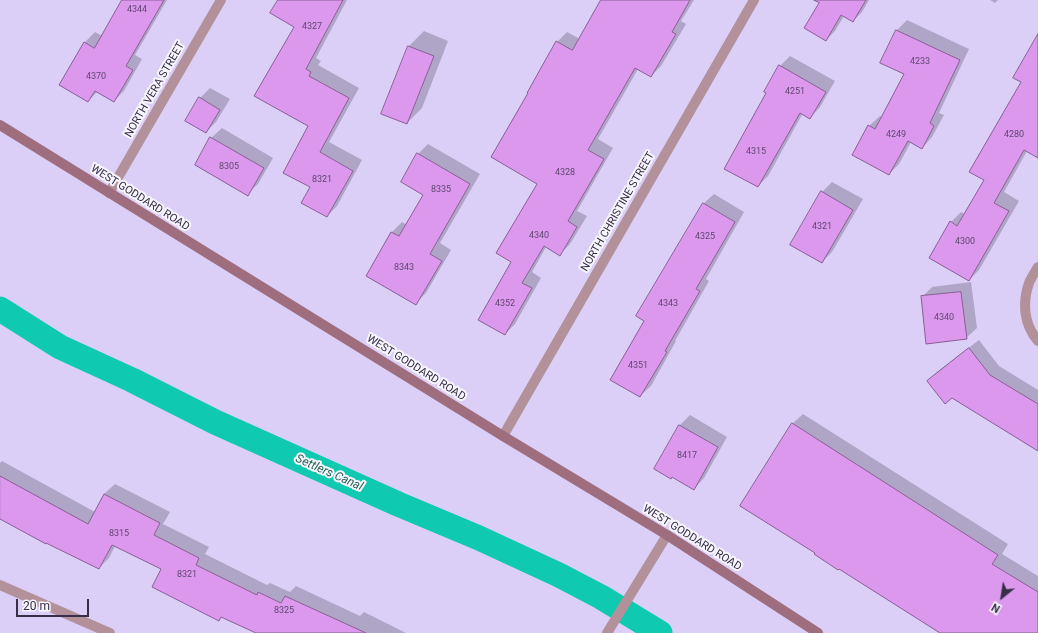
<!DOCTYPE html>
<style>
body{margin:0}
#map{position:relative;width:1038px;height:633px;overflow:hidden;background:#dbcff8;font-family:Roboto,sans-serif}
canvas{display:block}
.north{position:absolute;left:982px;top:577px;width:40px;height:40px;-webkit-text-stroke:3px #f8f6fd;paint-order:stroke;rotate:210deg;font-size:11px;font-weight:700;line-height:16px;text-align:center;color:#372e49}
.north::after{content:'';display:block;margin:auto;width:14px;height:18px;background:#372e49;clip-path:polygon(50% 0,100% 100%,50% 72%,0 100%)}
.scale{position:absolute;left:16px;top:599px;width:73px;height:18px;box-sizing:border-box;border:2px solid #372e49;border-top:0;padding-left:5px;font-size:12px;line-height:14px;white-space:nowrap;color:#372e49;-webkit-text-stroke:3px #f8f6fd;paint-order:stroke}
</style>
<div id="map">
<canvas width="1038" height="633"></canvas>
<div class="north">N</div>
<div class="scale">20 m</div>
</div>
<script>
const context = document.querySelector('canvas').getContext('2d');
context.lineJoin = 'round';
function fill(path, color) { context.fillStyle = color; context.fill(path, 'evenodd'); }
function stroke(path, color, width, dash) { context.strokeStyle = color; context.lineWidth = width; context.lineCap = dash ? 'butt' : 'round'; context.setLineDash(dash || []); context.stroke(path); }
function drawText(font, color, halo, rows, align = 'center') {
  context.font = font + ' Roboto,sans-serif'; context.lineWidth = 4; context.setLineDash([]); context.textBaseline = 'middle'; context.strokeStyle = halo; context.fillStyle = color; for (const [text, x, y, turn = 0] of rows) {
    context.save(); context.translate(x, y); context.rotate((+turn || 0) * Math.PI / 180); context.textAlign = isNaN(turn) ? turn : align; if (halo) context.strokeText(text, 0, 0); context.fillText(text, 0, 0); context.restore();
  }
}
fill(new Path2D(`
 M123,0H167L135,55L142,59L124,91L114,101L97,92L88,101L61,85L85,42L95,32L102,36Z
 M279,0H347L316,58L321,61L318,65L359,88L329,142L362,160L337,206L327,216L311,187L309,126L296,26Z
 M603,0H694L681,21L686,24L661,66L651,76L638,69L598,139L613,148L577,211L587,216L570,244L560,254L546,247L532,272L541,278L515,324L505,334L513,262L538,184L557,42L567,32L580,39Z
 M819,0H869L862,12L853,21L844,16L835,31L826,40Z
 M990,0H998L995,3Z
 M907,20L969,49L939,113L944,115L932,137L922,148L911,142L899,164L889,174L869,126L880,116L882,117L905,74L897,30Z
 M424,31L448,41L422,108L407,123L383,113L409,46Z
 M1038,36V152L1027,151L1004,192L1019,201L979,270L969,280L951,222L961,212L965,214L985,180L1022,82Z
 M790,56L835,81L820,107L810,118L803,113L768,176L758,186L768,93L780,66Z
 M210,88L230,99L216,122L206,132L200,98Z
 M222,128L273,158L258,184L247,194L211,138Z
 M428,144L480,174L440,243L451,250L426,293L416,303L367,275L392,232L402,222L407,225L425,195L418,154Z
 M832,182L863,199L832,252L822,262V192Z
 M714,194L744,212L706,279L709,281L675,341H676L651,386L640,396L645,320L703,204Z
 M971,282L977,328L966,338L922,297L932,287Z
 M979,340L999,366L1038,390V450L928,381L937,372Z
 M803,414L1008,544L1002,554L1038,576V633H941L792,424Z
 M690,415L727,437L704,478L694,489L672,476L656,469L680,425Z
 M2,461L95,512L104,494L115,484L170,512L163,524L209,547L205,554L267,585L270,583L290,592L296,586L360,616L364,612L406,633H259L222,616L219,620L162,569L115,546L109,558L99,568L0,518V463Z`), '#0003');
stroke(new Path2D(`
 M0,309L60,347L132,380L215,422L398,504L479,538L559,575L601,597L660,633`), '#0fcab1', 25);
const building = new Path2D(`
 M122,0H164L126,66L133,70L114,102L95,91L88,102L59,85L84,42L94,48Z
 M278,0H343L306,69L311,72L309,76L349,98L320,152L353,171L327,217L301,203L310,187L283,173L308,126L254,96L294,27L270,13Z
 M601,0H690L672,32L676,34L651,77L635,68L588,150L604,159L568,221L577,227L560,256L544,246L522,283L532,288L505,335L478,320L511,262L496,253L537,184L491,157L528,93H527L556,41L572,50Z
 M814,0H866L853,22L841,15L826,41L804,28L819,3Z
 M896,30L960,60L930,123L934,126L922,149L908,141L889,175L852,155L868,125L875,129L904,74L880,63Z
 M1038,34V158L1024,150L994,203L1009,211L969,281L929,258L950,221L957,226L984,180L969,172L1021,82L1013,78Z
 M408,46L434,56L407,124L381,114Z
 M779,65L826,92L810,119L800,113L758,187L724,169L766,93L764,92Z
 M199,97L220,110L206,133L185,121Z
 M210,137L264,168L248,196L195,165Z
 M417,153L470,184L430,254L442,261L416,305L366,276L391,232L399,236L423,195L401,182Z
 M821,191L853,210L822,263L790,245Z
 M703,203L735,222L696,289L700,291L665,351L667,352L640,397L610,380L644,321L636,316Z
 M961,292L967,339L926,344L921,296Z
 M969,348L990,375L1038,404V451L952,398L945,404L927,381Z
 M792,423L998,555L992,564L1038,592V633H940L839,569L838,570L814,554L815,553L740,506Z
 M679,425L718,447L694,490L672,477L671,479L654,469Z
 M0,476L88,524L104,494L160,523L154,535L199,558L196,565L257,595L258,592L281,603L285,596L366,633H256L221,617L219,621L152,587L161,569L112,545L99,569L46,543V544L0,519Z`);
fill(building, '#db98ec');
stroke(building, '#8a5f95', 1);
stroke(new Path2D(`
 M109,193L221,0
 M1038,267C1035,272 1031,278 1029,283C1022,303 1024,325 1038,341
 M503,436L754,0
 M0,585L110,633
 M607,633L667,535`), '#b3919b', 10);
stroke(new Path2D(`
 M0,125L503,436L667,535L818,633`), '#9f6e7e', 10);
drawText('9px', '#604872', null, [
 ["4344",137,10],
 ["4327",312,27],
 ["4233",920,62],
 ["4370",96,77],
 ["4251",795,92],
 ["4249",896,135],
 ["4280",1014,135],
 ["4315",756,152],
 ["8305",229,167],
 ["4328",565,173],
 ["8321",322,180],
 ["8335",441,190],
 ["4321",822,227],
 ["4340",539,236],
 ["4325",705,237],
 ["4300",965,242],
 ["8343",404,268],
 ["4352",505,304],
 ["4343",668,304],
 ["4340",944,318],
 ["4351",638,366],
 ["8417",687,456],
 ["8315",119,534],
 ["8321",187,575],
 ["8325",284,611]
]);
drawText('11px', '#372e49', '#f8f6fd', [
 ["NORTH VERA STREET",155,90,-60],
 ["WEST GODDARD ROAD",140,198,32],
 ["NORTH CHRISTINE STREET",618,212,-60],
 ["WEST GODDARD ROAD",416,368,32],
 ["WEST GODDARD ROAD",692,538,32]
]);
drawText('italic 12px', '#266459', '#f8f6fd', [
 ["Settlers Canal",329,473,24]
]);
</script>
